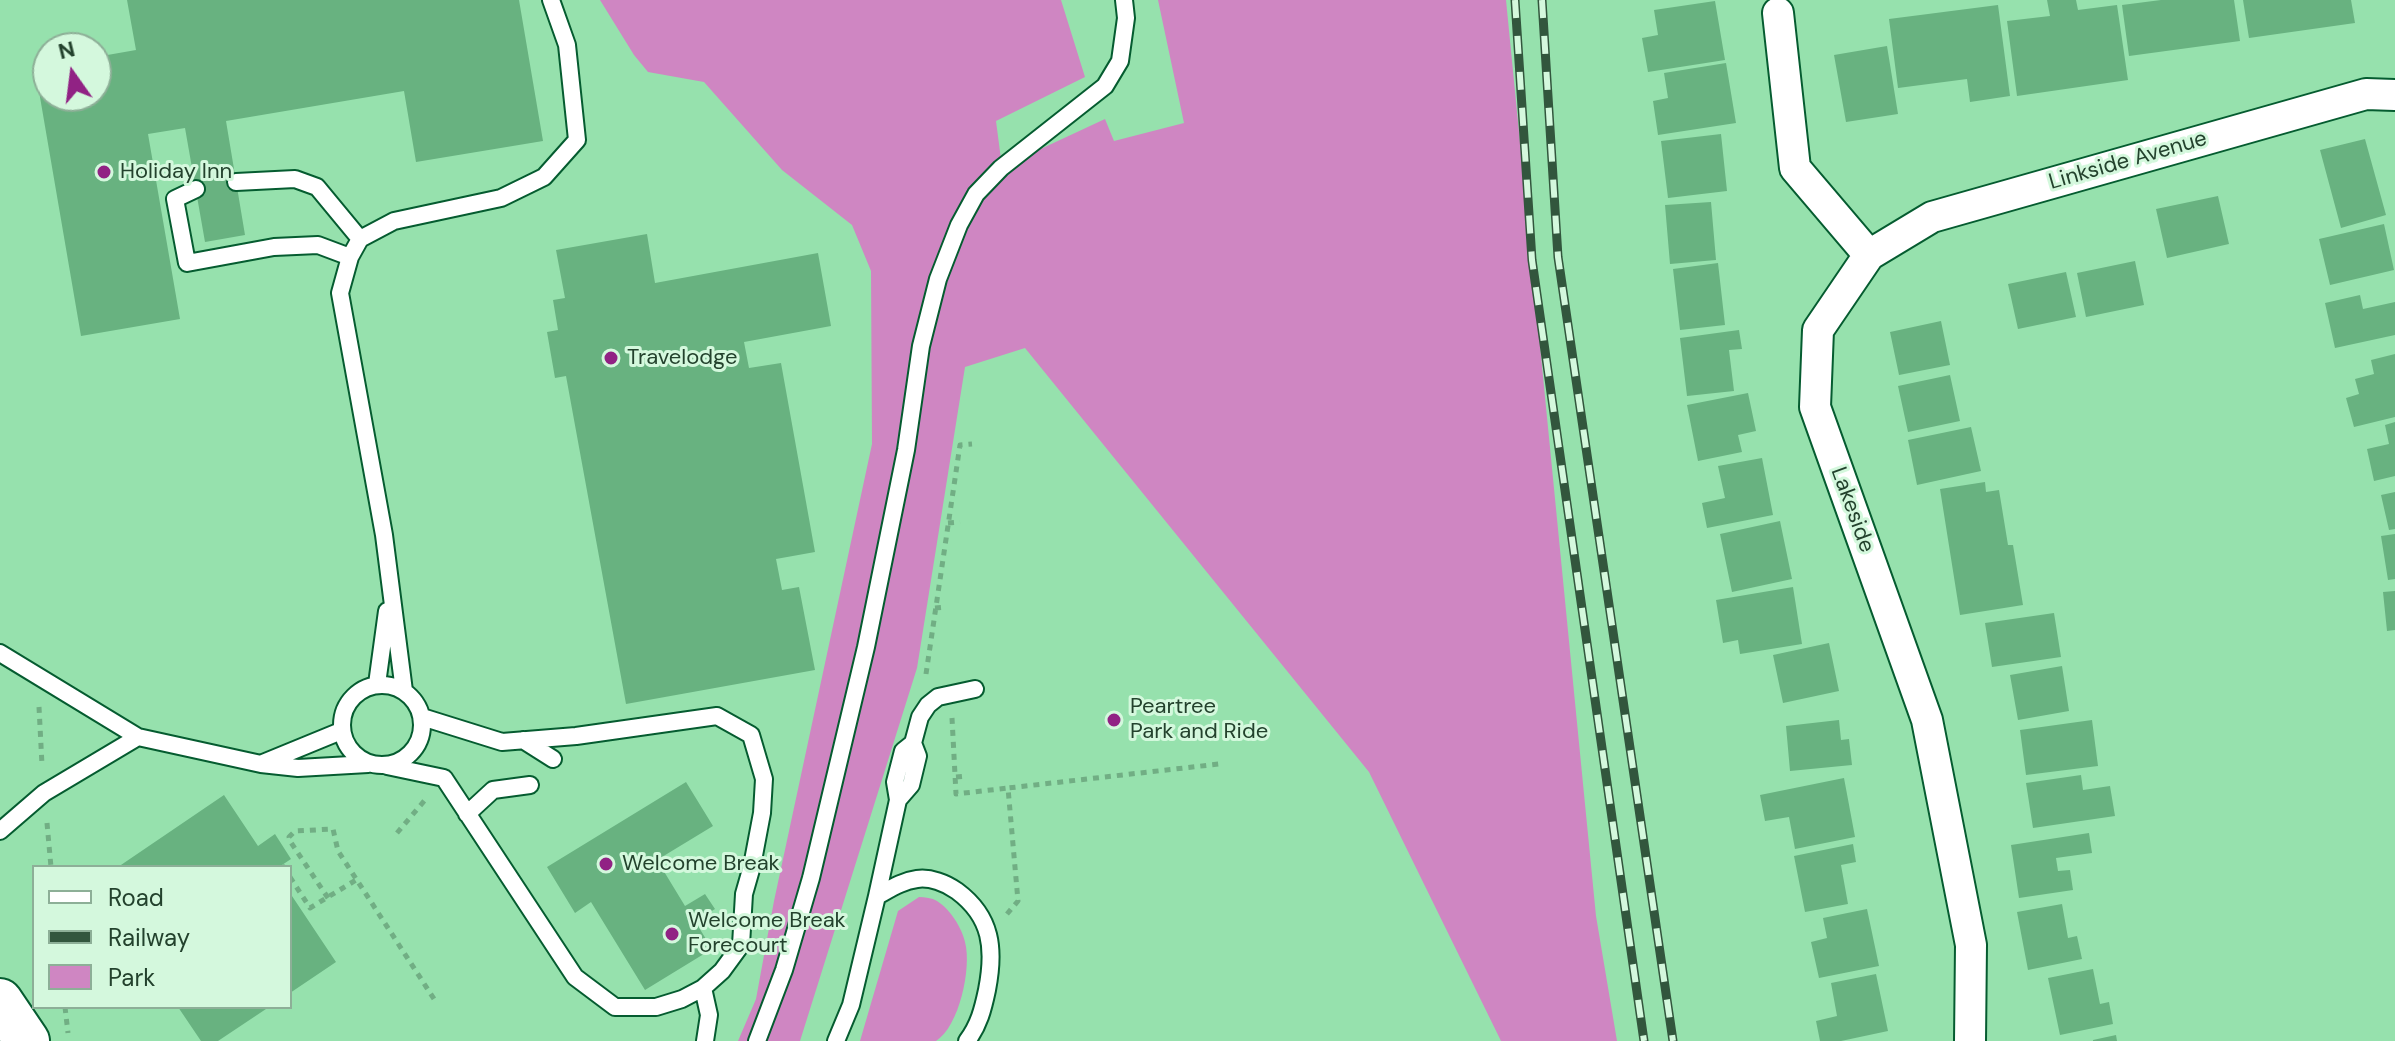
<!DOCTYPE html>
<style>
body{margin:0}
#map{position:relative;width:2395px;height:1041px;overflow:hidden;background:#96e1ad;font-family:"DM Sans",sans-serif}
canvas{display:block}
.legend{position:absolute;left:32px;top:865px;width:260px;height:144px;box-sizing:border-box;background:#d4f8dd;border:2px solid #8daf97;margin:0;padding:10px 14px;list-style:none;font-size:24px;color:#23422d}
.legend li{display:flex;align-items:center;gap:16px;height:40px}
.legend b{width:40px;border:2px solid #8daf97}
.north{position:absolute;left:32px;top:32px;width:80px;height:80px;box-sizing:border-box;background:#d4f8dd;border:2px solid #8daf97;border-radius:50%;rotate:346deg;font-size:22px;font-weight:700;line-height:32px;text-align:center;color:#23422d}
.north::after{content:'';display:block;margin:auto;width:28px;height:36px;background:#912284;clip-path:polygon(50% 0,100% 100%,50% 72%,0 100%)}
</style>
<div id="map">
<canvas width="2395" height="1041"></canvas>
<ul class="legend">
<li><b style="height:10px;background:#fff"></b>Road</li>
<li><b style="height:10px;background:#32563d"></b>Railway</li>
<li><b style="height:22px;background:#cf86c2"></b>Park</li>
</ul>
<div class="north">N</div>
</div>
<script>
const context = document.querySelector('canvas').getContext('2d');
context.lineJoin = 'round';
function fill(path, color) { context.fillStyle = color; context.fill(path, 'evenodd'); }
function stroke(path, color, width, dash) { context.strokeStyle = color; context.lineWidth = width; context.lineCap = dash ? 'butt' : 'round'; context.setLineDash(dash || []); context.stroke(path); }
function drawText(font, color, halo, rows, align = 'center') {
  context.font = font + ' "DM Sans",sans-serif'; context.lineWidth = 6; context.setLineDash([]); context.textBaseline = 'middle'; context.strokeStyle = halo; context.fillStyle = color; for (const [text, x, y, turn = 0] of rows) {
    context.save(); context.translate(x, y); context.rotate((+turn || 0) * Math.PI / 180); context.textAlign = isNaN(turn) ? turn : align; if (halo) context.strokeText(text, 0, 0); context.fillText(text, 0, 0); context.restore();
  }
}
fill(new Path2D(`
 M600,0H1061L1085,77L996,121L1002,167L1105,119L1114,141L1184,123L1158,0H1506L1596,916L1617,1041H1501L1369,772L1025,348L965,367L917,668L800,1041H738L756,999L774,901L872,444L871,271L852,225L782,170L704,82L648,72L634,55Z
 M919,897C925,897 932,898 937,901C950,909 962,928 965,942C972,968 959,1027 936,1041H860L898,911Z`), '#cf86c2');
fill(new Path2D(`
 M127,0H519L543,141L416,162L404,91L226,121L245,235L205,242L185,128L148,134L180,319L81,336L35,68L48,65V96H96V57L136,50Z
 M2047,0H2076L2078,10L2117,5L2128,80L2017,96L2007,21L2050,16Z
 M2161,0H2234L2240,41L2129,56L2122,5Z
 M2243,0H2351L2355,23L2249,38Z
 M1715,1L1725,60L1648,72L1642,38L1658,35L1654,10Z
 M1998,5L2010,96L1970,102L1967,79L1898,88L1889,19Z
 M1887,46L1898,114L1846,122L1834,55Z
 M1726,63L1736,123L1658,135L1653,101L1668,98L1664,73Z
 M1721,134L1727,191L1668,198L1661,141Z
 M2365,139L2386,215L2341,228L2320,150Z
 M2218,196L2229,244L2167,258L2156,209Z
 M1711,202L1716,260L1670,264L1665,205Z
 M2384,224L2394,270L2330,285L2319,239Z
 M647,234L655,283L818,253L831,326L744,342L749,368L781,363L815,552L776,559L782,590L799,587L815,670L626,704L566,376L555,378L547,332L558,330L553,300L565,298L556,250Z
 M2135,261L2144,305L2086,317L2077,273Z
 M1718,263L1725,325L1680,330L1673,269Z
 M2066,272L2076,317L2018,329L2008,284Z
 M2360,295L2363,309L2395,302V335L2335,348L2325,303Z
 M1941,321L1950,365L1899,375L1890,332Z
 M1739,330L1742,349L1729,350L1734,391L1687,396L1680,338Z
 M2395,354V417L2354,427L2346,398L2359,394L2355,379L2374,374L2371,360Z
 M1950,375L1960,421L1908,432L1898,386Z
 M1748,393L1756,431L1738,435L1742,452L1698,461L1687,405Z
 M2395,422V476L2374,481L2367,449L2389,444L2385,425Z
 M1971,427L1981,471L1917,485L1908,440Z
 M1762,458L1773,515L1707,528L1702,503L1725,498L1718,466Z
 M1985,482L1986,492L1999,490L2008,545H2013L2023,605L1960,615L1940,489Z
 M2395,492V529L2389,530L2381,495Z
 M1780,521L1792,579L1732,592L1720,534Z
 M2395,534V579L2388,580L2381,536Z
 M1793,587L1802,644L1740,654L1738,640L1723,643L1716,600Z
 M2395,591V630L2387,631L2383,592Z
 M2054,613L2061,657L1992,667L1985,623Z
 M1829,643L1839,691L1783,703L1773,655Z
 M2062,666L2069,711L2018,720L2010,675Z
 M1839,720L1841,740L1849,739L1852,765L1790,771L1786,726Z
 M2092,720L2098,766L2026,775L2020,730Z
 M2081,775L2083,790L2110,786L2115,816L2033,828L2026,783Z
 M1844,778L1855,837L1795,849L1789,817L1765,821L1760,795Z
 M686,782L713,826L657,860L685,906L705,894L715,909L695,921L712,949L645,990L591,902L575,913L547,867Z
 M224,795L258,846L275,834L291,859L279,867H118Z
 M2089,833L2092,853L2056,858L2058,871L2070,870L2073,890L2019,898L2011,845Z
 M1853,844L1856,862L1841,865L1848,904L1805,912L1794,856Z
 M290,893L336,962L290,993Z
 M2062,904L2068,938L2077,936L2082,959L2028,970L2017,912Z
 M1867,909L1879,966L1819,978L1811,942L1827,938L1823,918Z
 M2093,969L2100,1004L2109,1002L2113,1024L2060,1035L2048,978Z
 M1876,974L1888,1031L1841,1041H1820L1816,1021L1837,1016L1831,983Z
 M178,1007H269L218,1041H201Z
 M2116,1035L2117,1041H2093V1040Z`), '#68b280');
const service = new Path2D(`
 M236,182L295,179L317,187L360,239
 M196,189L175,199L187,263L274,247L318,245L350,257
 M0,653L138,737L261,764L298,768L368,764
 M377,684L387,611
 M342 725a40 40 0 1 1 80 0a40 40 0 1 1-80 0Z
 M404,691L384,535L340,293L350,257L360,239L394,221L501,198L544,177L577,140L567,45L551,0
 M422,717L502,742L576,736L717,716L751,735L764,779L762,813L752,866L744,894L741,945L722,971L703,988L709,1015L705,1041
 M523,740L553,759
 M263,763L341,731
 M387,766L444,778L575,977L615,1007H656L682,999L703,988
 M898,800L911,785L918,756L913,743L920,717L928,705L938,697L975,689
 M467,814L493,790L530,785
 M0,831L44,793L138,737
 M877,896C890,889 902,881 917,879C930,877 946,883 957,891C992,917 995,949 987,990C983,1009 979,1025 967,1041
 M757,1041L784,970L811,878L866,647L906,450L921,346L938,279L959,225L976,194L1001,168L1105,86L1120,61L1126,18L1124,0
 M836,1041L851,1005L877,896L898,800L895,782L903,751L913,743`);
const minor = new Path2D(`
 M1778,13L1795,168L1869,255
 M1970,1041L1971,945L1927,720L1815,407L1818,330L1869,255L1932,217L2366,94L2395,95`);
const trunk = new Path2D(`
 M0,1001L27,1041`);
stroke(service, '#055c30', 20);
stroke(minor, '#055c30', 34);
stroke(trunk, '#055c30', 48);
stroke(new Path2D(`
 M948,523L960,522
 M935,608L946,607
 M926,674L960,445L972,444
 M39,707L42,765
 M952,718L956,794L1008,788
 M956,777L967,776
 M47,823L51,867
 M397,833L425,800
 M282,865L283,867
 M290,877L310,908L356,880
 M328,898L290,841L289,837L295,831L333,829L338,851L436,1002
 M1007,914L1018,901L1008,788L1219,764
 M65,1007L68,1033`), '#71ae84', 5, [6, 6]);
stroke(service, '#fff', 16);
stroke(minor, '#fff', 30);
stroke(trunk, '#fff', 44);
const rail = new Path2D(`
 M1515,0L1532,260L1644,1041
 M1542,0L1558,257L1673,1041`);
stroke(rail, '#32563d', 9);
stroke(rail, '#d4f8dd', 6, [18]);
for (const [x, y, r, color] of [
 [104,172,8,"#912284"],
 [611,358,8,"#912284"],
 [1114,720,8,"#912284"],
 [606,864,8,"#912284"],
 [672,934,8,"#912284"]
]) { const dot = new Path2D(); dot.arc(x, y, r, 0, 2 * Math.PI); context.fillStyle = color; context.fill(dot); stroke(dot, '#d4f8dd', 3); }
drawText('22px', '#23422d', '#d4f8dd', [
 ["Linkside Avenue",2128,161,-16],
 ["Lakeside",1852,510,70]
]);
drawText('22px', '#23422d', '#d4f8dd', [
 ["Holiday Inn",120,172],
 ["Travelodge",627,358],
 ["Peartree",1130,707],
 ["Park and Ride",1130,732],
 ["Welcome Break",622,864],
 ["Welcome Break",688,921],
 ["Forecourt",688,946]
], 'left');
</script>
